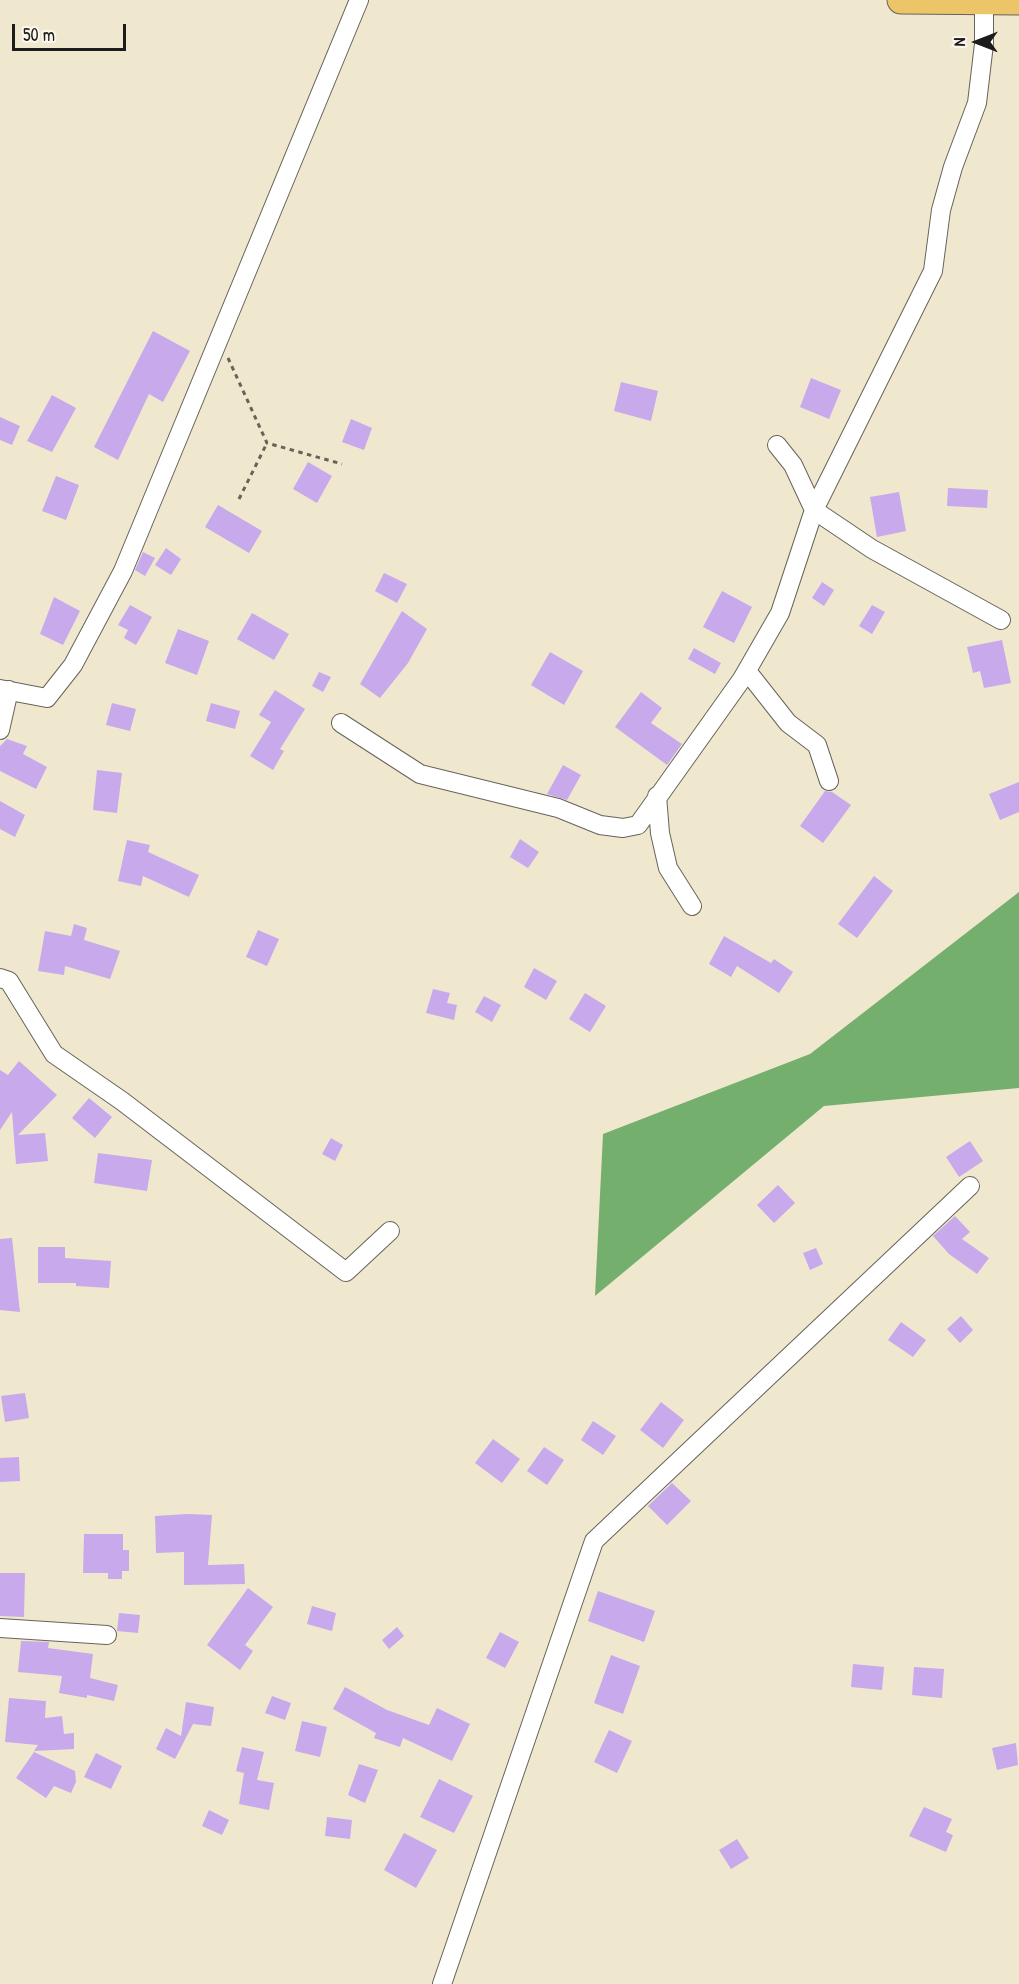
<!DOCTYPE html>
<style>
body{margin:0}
#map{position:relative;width:1019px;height:1984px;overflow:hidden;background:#f0e8ce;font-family:"Patrick Hand",sans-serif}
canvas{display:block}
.north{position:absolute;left:947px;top:12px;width:60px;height:60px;-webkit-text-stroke:4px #fbf7ec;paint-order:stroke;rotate:270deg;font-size:16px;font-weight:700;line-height:24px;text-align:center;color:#1c1c1c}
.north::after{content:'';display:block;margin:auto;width:21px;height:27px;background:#1c1c1c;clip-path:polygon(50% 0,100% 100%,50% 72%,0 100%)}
.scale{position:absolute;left:12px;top:24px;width:114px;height:27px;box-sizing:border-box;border:3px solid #1c1c1c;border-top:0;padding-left:8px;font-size:18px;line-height:21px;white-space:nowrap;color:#1c1c1c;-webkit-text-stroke:4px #fbf7ec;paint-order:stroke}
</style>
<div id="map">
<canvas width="1019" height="1984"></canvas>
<div class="north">N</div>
<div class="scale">50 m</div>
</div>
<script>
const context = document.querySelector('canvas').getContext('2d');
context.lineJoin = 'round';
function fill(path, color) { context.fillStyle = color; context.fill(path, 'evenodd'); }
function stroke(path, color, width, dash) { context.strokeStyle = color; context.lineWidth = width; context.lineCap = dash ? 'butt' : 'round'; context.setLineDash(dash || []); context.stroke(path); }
fill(new Path2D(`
 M1019,892V1088L824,1106L595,1296L603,1134L810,1054Z`), '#75af6e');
fill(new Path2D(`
 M153,331L190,351L163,402L149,394L118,460L94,447Z
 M811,378L841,390L829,419L800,407Z
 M621,382L658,391L651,421L614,411Z
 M52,395L76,408L52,452L27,441Z
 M0,417L20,426L12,445L0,440Z
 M351,419L372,428L364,450L342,442Z
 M308,462L332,476L317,503L293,489Z
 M56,476L79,485L66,520L42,511Z
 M948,488L988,490L987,508L947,506Z
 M899,492L906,531L877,537L870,497Z
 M218,505L262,531L249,553L205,527Z
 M166,548L181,559L171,575L155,565Z
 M143,552L155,558L145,576L135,570Z
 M384,573L407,584L397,603L375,591Z
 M822,582L834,590L824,606L812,598Z
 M722,591L752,607L734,643L703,627Z
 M54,597L80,611L63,645L40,634Z
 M130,605L152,617L136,645L124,638L128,630L118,625Z
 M872,605L885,612L872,634L859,626Z
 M402,611L427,629L408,663L380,698L360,684Z
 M252,613L289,634L274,660L237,639Z
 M178,629L209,641L197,675L165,663Z
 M1002,640L1011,683L984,688L980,671L973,673L967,647Z
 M694,648L721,663L715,674L688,659Z
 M550,652L583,671L564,705L531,685Z
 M319,672L331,677L323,692L312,686Z
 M275,690L305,709L280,749L284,751L273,770L250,756L271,722L259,715Z
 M641,692L662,708L651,723L682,744L667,765L615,727Z
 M112,703L136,709L130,731L106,725Z
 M211,703L240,711L235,729L206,721Z
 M7,739L27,746L23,754L47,767L36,789L0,771V746Z
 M563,765L581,775L567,800L547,794Z
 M97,770L122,773L117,813L93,810Z
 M1019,782V812L1000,820L989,794Z
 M825,791L832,792L851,805L823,843L800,826Z
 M0,801L25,815L15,837L0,829Z
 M520,839L539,852L528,868L510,857Z
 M127,840L150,845L148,852L199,875L189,897L143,876L141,886L118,881Z
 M874,876L893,891L857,938L838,924Z
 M74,924L87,928L84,940L120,951L110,979L65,966L64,975L38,971L45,931L71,936Z
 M258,930L279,939L267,966L246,957Z
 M724,936L771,963L774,959L793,972L779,993L737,966L731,977L709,964Z
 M534,968L557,981L546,1000L524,987Z
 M433,989L450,993L447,1003L457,1005L454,1020L426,1013Z
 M585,993L606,1006L590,1032L569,1019Z
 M484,996L501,1005L492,1022L475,1012Z
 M19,1061L57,1095L18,1135L45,1133L48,1161L16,1164L12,1112L0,1130V1070L8,1075Z
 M89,1098L112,1117L95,1138L72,1118Z
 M331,1138L343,1145L335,1161L322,1154Z
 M970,1141L983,1161L959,1177L946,1157Z
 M98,1153L152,1160L147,1191L94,1183Z
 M778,1185L795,1203L774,1223L757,1205Z
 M955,1216L970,1232L962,1239L989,1258L977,1274L949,1254L933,1236Z
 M12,1238L20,1312L0,1310V1239Z
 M38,1247H65V1258L111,1261L109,1288L76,1286V1283H38Z
 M816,1248L823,1264L810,1270L803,1253Z
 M961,1316L973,1330L960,1343L947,1329Z
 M901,1322L926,1340L913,1357L888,1340Z
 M25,1393L29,1418L5,1422L1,1396Z
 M661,1402L684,1420L663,1448L640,1430Z
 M593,1421L616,1436L603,1455L581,1440Z
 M493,1439L520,1459L502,1483L475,1463Z
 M544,1447L564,1460L547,1485L527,1471Z
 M19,1457L20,1481L0,1482V1458Z
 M672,1483L691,1501L667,1525L648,1506Z
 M187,1514L212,1515L208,1565L244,1564L245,1584L184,1585V1552L156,1553L155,1516Z
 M84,1534H123V1550H129V1571H122V1579H108V1573H83Z
 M0,1573H25L24,1617L0,1616Z
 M248,1588L273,1607L245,1645L253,1651L240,1670L207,1645Z
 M598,1591L655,1611L644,1642L588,1621Z
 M312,1606L336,1613L332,1631L307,1624Z
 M119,1613L140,1615L138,1633L117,1631Z
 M397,1627L404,1636L389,1649L382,1640Z
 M500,1632L519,1642L505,1668L486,1658Z
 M21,1641L49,1642L48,1648L93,1654L90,1678L118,1685L114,1701L87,1695V1698L59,1693L62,1676L18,1672Z
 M611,1655L640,1666L623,1714L594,1703Z
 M853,1664L884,1667L882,1690L851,1687Z
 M914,1667L944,1669L942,1698L912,1695Z
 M345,1687L387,1710L429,1725L437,1708L470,1724L452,1761L403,1738L400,1747L374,1738L376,1733L333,1709Z
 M272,1696L291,1703L285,1720L265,1713Z
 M9,1698L46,1701L45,1718L62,1716L64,1734L74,1733V1749L34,1751L38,1745L5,1742Z
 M186,1702L214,1707L211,1726L193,1724L175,1759L156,1749L166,1728L181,1736Z
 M302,1721L327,1727L320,1757L295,1751Z
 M609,1730L632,1741L617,1773L594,1762Z
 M1016,1743L1018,1765L997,1770L992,1748Z
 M242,1747L264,1752L257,1780L274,1783L269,1810L239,1804L244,1773L236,1771Z
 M34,1752L75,1771L76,1782L71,1793L54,1786L46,1798L16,1778Z
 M96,1753L122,1766L111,1789L84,1777Z
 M359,1764L378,1770L365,1803L348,1795Z
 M439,1779L473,1796L454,1833L420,1817Z
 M924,1807L952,1819L946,1832L953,1835L946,1852L909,1836Z
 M209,1810L229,1820L222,1835L202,1826Z
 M327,1817L352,1820L350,1839L325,1836Z
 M404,1833L437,1850L416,1888L384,1870Z
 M737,1839L749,1858L731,1869L719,1850Z`), '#c7a9ec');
const minor = new Path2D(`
 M984,1V44L977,103L953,167L941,210L933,271L814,510L872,549L1001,620
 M747,671L788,723L817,745L829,781
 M0,689L47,698L73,665L123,571L359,0
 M341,723L420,774L558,808L600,825L623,828L638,825L742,679L780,613L814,510L793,465L777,445
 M0,730L9,690
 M657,796L660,833L668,868L692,906
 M0,978L9,981L54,1054L122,1101L346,1272L390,1231
 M0,1628L107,1635
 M442,1984L594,1541L970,1186`);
const highway = new Path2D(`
 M901,0L1019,1`);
stroke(minor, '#66635a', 20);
stroke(highway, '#66635a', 29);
stroke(new Path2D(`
 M228,358L267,443L342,464
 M239,499L267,443`), '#66635a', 3, [4.5, 4.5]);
stroke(minor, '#fff', 18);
stroke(highway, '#edc569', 27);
</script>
